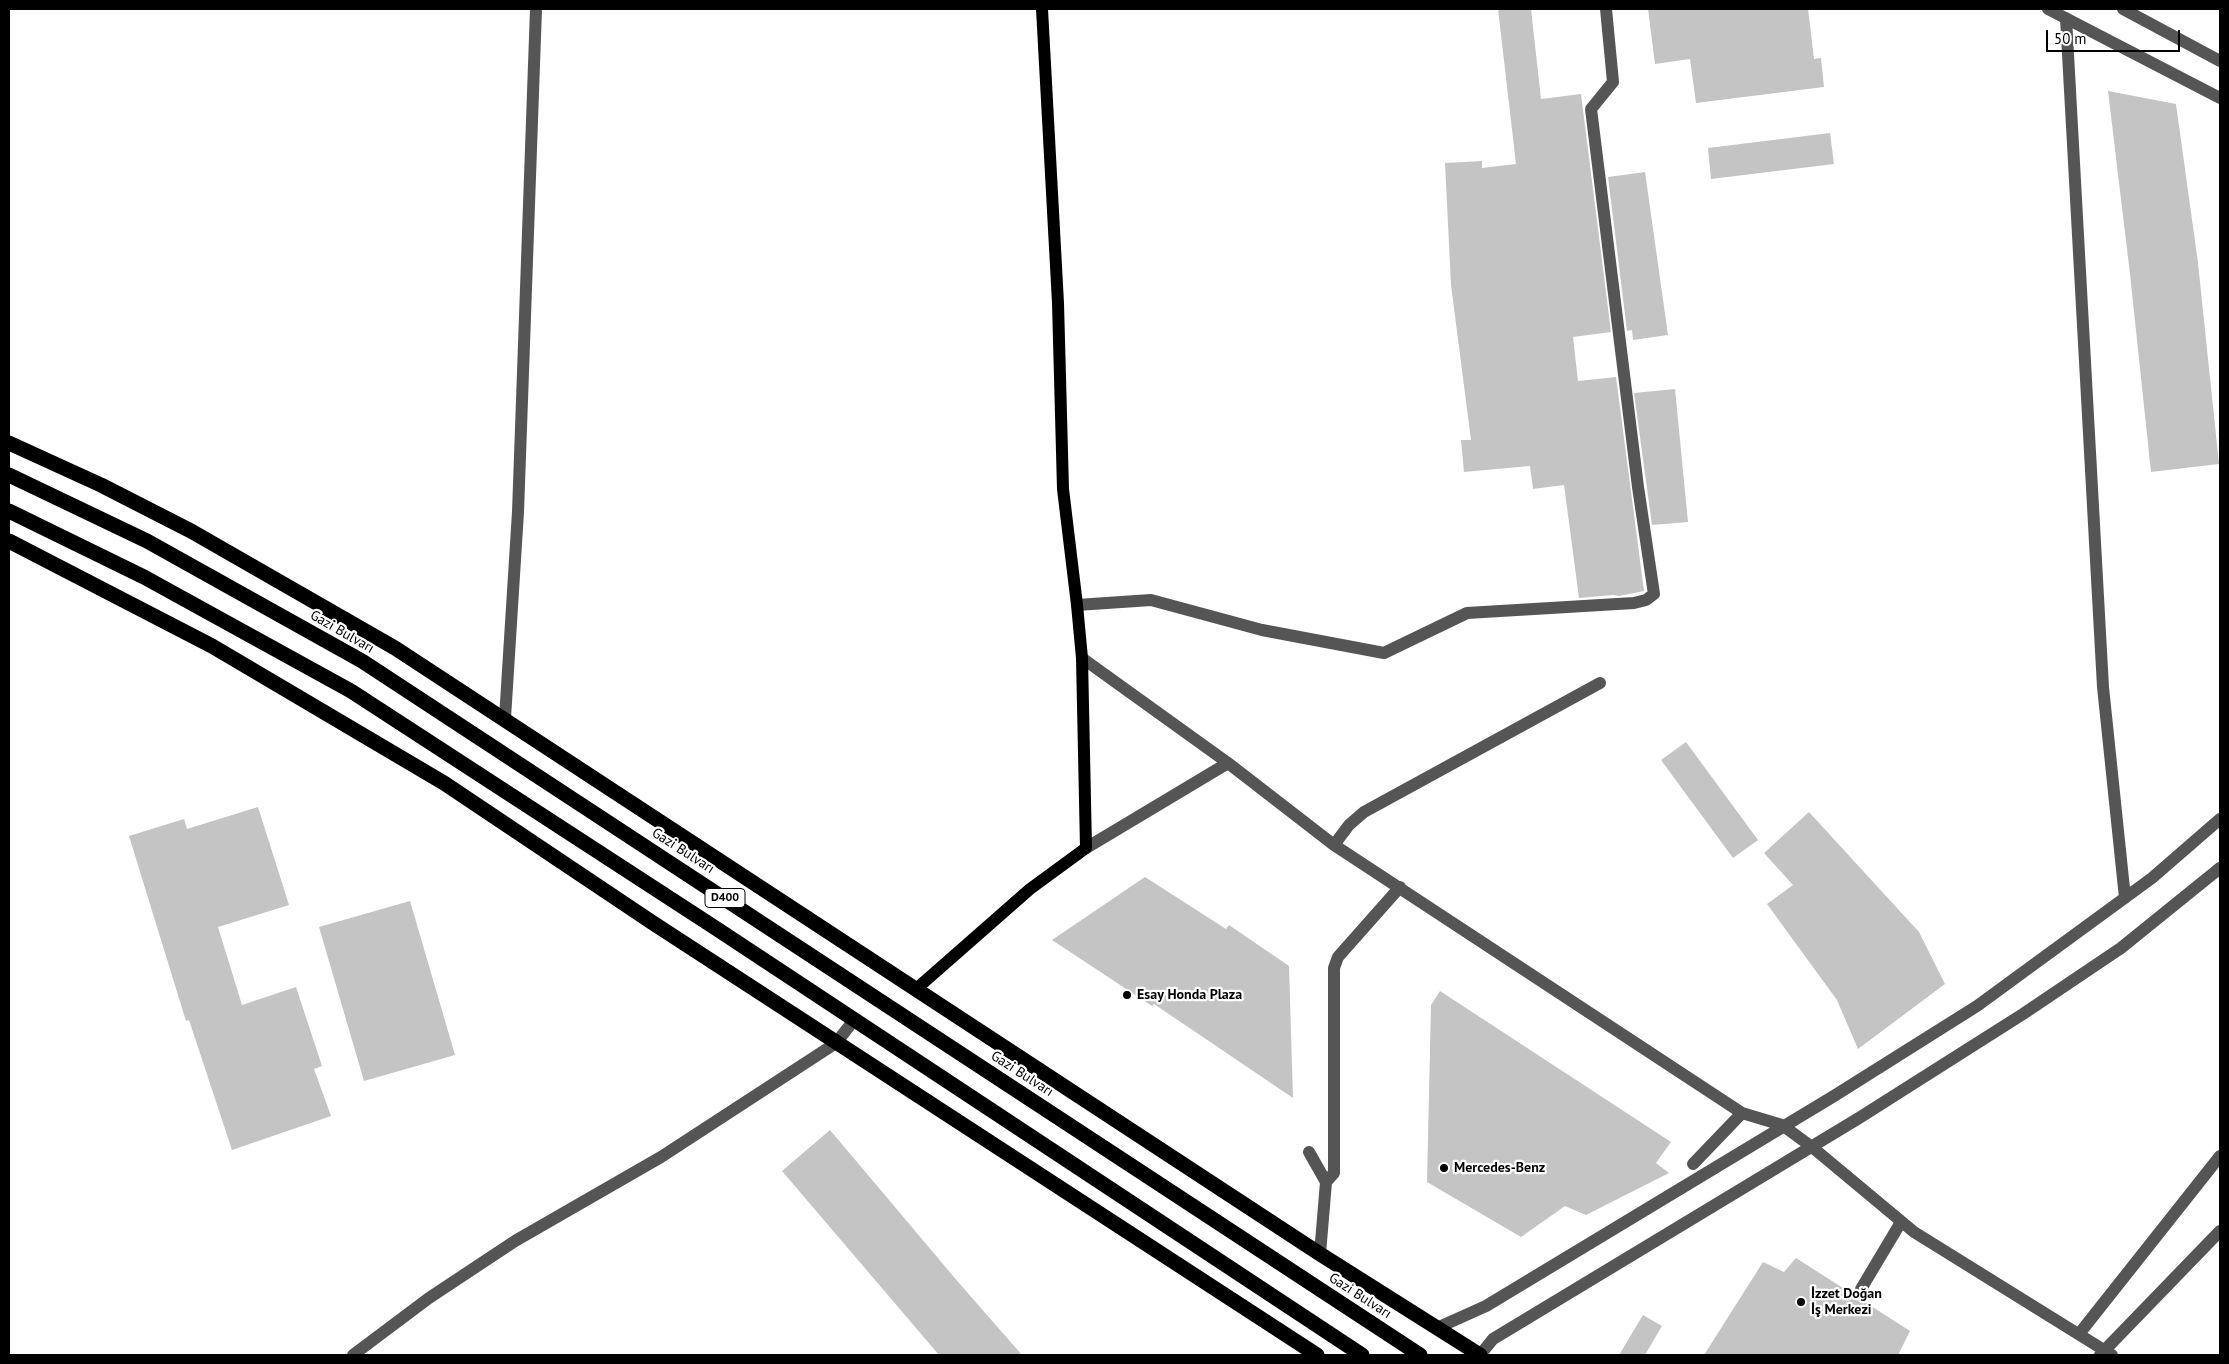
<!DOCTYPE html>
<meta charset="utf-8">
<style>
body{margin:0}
#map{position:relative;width:2229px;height:1364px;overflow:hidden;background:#fff;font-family:"PT Sans",sans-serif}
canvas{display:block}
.frame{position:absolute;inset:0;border:10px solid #000;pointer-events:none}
.scale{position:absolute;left:2046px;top:30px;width:134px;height:22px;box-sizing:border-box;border:2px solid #000;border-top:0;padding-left:6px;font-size:15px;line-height:18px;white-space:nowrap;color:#000;-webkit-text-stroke:4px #fff;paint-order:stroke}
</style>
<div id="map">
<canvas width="2229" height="1364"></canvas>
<div class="frame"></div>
<div class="scale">50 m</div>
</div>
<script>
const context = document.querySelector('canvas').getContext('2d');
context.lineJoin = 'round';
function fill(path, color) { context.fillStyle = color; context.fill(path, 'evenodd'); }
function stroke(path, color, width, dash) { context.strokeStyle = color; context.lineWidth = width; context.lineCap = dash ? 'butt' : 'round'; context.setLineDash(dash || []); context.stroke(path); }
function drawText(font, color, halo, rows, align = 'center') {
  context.font = font + ' "PT Sans",sans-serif'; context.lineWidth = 4.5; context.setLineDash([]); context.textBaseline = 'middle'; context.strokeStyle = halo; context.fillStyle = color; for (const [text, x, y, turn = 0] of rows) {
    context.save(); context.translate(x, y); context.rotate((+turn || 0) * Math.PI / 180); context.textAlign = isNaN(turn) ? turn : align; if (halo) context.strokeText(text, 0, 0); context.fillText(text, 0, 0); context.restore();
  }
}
fill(new Path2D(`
 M1498,9H1531L1541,99L1581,94L1611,332L1573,337L1578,381L1616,377L1644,591L1619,596L1613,595L1579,598L1564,485L1533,489L1530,466L1464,472L1461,440H1471L1451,285L1445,163L1482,161V168L1516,164Z
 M1648,9H1808L1814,59L1821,58L1824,87L1696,103L1690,59L1655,64Z
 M2108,91L2176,104L2198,263L2219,464L2151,472L2130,274Z
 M1830,133L1834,164L1711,179L1708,148Z
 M1645,172L1668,335L1633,340L1632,330L1627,331L1608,177Z
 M1675,389L1688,522L1652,525L1634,393Z
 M1686,742L1758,840L1733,858L1661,760Z
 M258,807L289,905L218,927L242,1005L296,987L322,1066L314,1069L331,1116L232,1150L189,1020L186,1021L129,836L184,819L187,829Z
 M1809,812L1919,932L1945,984L1858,1049L1837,1000L1767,904L1793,885L1764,853Z
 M1145,877L1226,929L1229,925L1289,966L1293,1098L1154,1004L1152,1006L1052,940Z
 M410,901L455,1055L364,1081L319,927Z
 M1440,991L1671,1142L1656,1163L1669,1173L1586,1215L1565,1206L1521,1237L1427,1182L1431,1005Z
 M830,1130L959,1283L1022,1355H939L782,1171Z
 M1796,1258L1910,1331L1898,1355H1704L1763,1262L1784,1272Z
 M1643,1315L1662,1326L1645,1355H1619Z`), '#c4c4c4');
stroke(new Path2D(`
 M2048,9L2220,98
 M2123,9L2220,61
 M2066,18L2103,687L2125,898
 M1077,605L1151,600L1262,630L1384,653L1467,613L1634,603L1646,600L1654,594L1638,487L1591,109L1613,82L1606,9
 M1082,658L1228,763L1334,845L1742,1113L1782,1125L1812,1147L1914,1232L2112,1355
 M505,718L518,512L536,9
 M1334,845L1349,825L1364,812L1600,683
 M1086,848L1228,763
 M1309,1152L1326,1182L1320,1254
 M1693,1164L1742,1113
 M1326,1182L1334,1173V968L1338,957L1400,887
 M1861,1289L1901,1222
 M1437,1328L1486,1306L1834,1096L1977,1006L2152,878L2220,819
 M2079,1334L2220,1156
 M353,1355L429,1298L515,1241L661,1157L836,1043L854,1020
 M1480,1355L1493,1339L1859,1118L2023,1014L2121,948L2220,868
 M2100,1355L2220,1231`), '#555', 12);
stroke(new Path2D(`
 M915,990L1030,889L1086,848L1082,658L1077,605L1063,489L1058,303L1042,9`), '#000', 12);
stroke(new Path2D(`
 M9,443L101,485L191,531L395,648L1320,1254L1480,1355
 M9,475L147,541L362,661L1420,1355
 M9,511L144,577L351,691L717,929L1362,1355
 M9,541L212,646L444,783L653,923L1317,1355`), '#000', 15);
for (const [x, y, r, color] of [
 [1127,995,5,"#000"],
 [1444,1168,5,"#000"],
 [1801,1302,5,"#000"]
]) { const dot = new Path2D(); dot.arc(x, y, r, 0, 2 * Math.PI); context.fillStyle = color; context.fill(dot); stroke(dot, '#fff', 2); }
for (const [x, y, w] of [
 [725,898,40]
]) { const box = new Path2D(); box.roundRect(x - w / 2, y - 9.5, w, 19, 4); context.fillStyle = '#fff'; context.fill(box); stroke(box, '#000', 1); }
drawText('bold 12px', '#000', null, [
 ["D400",725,898]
]);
drawText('14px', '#000', '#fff', [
 ["Gazi Bulvarı",342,632,30],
 ["Gazi Bulvarı",683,851,33],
 ["Gazi Bulvarı",1022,1074,33],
 ["Gazi Bulvarı",1360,1296,33]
]);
drawText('bold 14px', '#000', '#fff', [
 ["Esay Honda Plaza",1137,995],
 ["Mercedes-Benz",1454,1168],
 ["İzzet Doğan",1811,1294],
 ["İş Merkezi",1811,1310]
], 'left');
</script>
